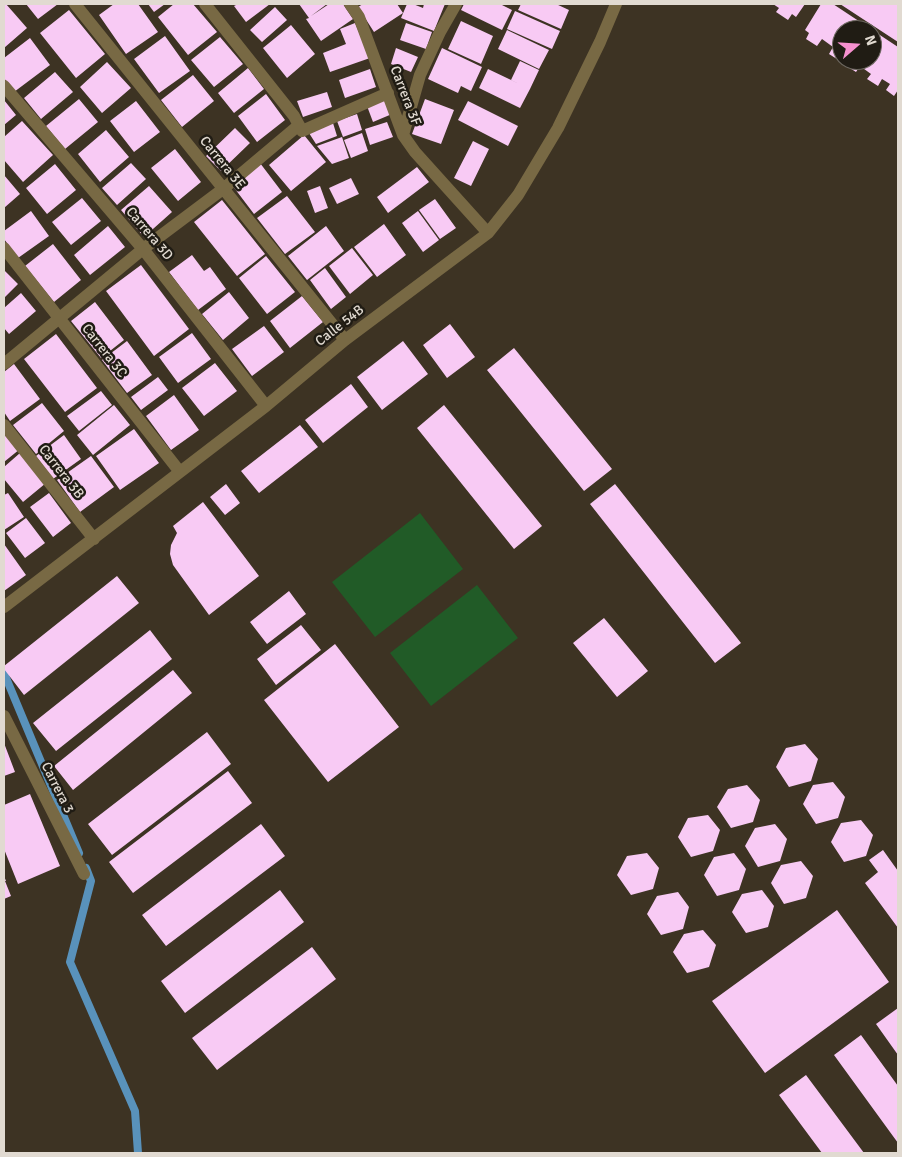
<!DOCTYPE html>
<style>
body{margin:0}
#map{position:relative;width:902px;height:1157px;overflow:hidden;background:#3d3323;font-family:Signika,sans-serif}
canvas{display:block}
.frame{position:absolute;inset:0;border:5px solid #e1dad1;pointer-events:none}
.north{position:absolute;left:832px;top:20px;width:50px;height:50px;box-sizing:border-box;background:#201c14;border:1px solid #6d6860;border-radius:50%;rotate:71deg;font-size:14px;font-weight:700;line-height:20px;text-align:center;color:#e1dad1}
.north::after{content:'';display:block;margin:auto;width:18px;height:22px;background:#f690cf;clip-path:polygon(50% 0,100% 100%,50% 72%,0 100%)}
</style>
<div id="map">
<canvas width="902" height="1157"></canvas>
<div class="frame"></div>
<div class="north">N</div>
</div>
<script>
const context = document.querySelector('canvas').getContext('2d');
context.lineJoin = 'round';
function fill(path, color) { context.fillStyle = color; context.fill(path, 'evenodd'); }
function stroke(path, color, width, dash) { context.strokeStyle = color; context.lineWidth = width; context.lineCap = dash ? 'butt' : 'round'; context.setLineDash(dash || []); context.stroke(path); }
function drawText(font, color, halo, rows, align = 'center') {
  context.font = font + ' Signika,sans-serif'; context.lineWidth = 5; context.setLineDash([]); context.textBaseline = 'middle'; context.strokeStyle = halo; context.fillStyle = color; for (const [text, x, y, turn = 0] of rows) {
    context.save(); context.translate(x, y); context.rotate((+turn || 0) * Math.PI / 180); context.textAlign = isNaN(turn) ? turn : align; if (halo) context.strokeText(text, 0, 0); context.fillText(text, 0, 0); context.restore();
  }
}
fill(new Path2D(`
 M420,513L463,569L375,637L332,582Z
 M477,585L518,638L431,706L390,653Z`), '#215b27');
stroke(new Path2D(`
 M4,673L79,853
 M86,868L91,881L70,962L135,1111L138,1153`), '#5992bb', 8);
fill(new Path2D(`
 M4,4H6L27,28L4,48Z
 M26,4H58L38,19Z
 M114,4H138L158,32L126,54L99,15Z
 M148,4H165L154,12Z
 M174,4H193L217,32L188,55L158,17Z
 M238,4H270L246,22L234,6Z
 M299,4H327L311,16L329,4H343L353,19L321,41L306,19L309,18Z
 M363,4H397L403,13L374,32L358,7Z
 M407,4H413L423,8L424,4H445L434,31L401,18Z
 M464,4H500L512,10L502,30L461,10Z
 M521,4H556L569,10L561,29L518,10Z
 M773,4H805L796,17L792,14L788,20L776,12L779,8Z
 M821,4H833L898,47V90L894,96L886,90L890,84L882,79L878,86L867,79L871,74L860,66L856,72L845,65L848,60H872V30H842V58L840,61L829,54L833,47L822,39L817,46L806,39L809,33L805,30Z
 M840,4H898V42Z
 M275,7L287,20L262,42L250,30Z
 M69,10L105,54L76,78L40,33Z
 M515,11L560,31L552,49L507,29Z
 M461,21L493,36L481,64L448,49Z
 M355,23L370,58L330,72L323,53L346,44L340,29Z
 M406,23L432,32L426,49L400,40Z
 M291,25L315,54L287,78L263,48Z
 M507,30L549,50L539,69L498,49Z
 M165,36L190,71L159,93L134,59Z
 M220,37L243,64L214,87L191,60Z
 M30,38L50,65L14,92L4,78V58Z
 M396,48L418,57L411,72L391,64Z
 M442,48L482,67L471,91L461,86L458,93L428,79Z
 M520,61L539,70L530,89L511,80Z
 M107,62L131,88L102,113L80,87Z
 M248,68L264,89L234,113L218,93Z
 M370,69L376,87L345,98L339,80Z
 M488,69L530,89L520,108L479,88Z
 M55,72L73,92L41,119L24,98Z
 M193,75L214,101L182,127L161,100Z
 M327,92L332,107L303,117L297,101Z
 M266,94L285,120L257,142L238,116Z
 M386,98L392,114L373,122L367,106Z
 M79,99L98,122L65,149L46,126Z
 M425,99L454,110L441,144L412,134Z
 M4,100L16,115L4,125Z
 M136,101L160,132L134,152L110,121Z
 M468,101L518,126L508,146L458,120Z
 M357,114L362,130L343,137L337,121Z
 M22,121L53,155L23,182L4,160V137Z
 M387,122L393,137L370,145L365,129Z
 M333,123L337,136L316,144L309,133Z
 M235,128L250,143L221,171L206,156Z
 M106,130L129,157L100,182L78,154Z
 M362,133L368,151L351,158L344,140Z
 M304,135L326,162L291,191L269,165Z
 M342,137L349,158L332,164L317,146Z
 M473,141L489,149L471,186L454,178Z
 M175,149L201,182L178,201L151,168Z
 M131,163L146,179L117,205L102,188Z
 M260,163L282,192L254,214L232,185Z
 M55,164L76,190L47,214L26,188Z
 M417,167L429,182L388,213L377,197Z
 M4,175L20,194L4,208Z
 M351,178L359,194L337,204L329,188Z
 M149,186L172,212L144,237L121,210Z
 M320,186L328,208L315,213L307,191Z
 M287,196L315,232L285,254L257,218Z
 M82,198L101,221L71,245L52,222Z
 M435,199L456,228L440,239L419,210Z
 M222,200L265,254L237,276L194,222Z
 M31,211L49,236L18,258L4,239V231Z
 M418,211L439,240L423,252L402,223Z
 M384,224L406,255L377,277L354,247Z
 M108,226L125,247L90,275L74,255Z
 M326,226L344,251L307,280L288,256Z
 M53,244L81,280L54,302L25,266Z
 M352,248L373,275L350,294L329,266Z
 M192,255L204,271L210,267L226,289L198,310L169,272Z
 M266,256L295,292L267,314L239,278Z
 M141,265L189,329L154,356L106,291Z
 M325,268L346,297L331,309L310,280Z
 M4,270L18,284L4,298Z
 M229,292L249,318L223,340L202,314Z
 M21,293L36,311L9,334L4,328V308Z
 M302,296L323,322L290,348L270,321Z
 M95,302L124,340L101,358L71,321Z
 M450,324L475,357L447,378L423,345Z
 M264,326L284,352L252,376L232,349Z
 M192,333L211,359L178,383L159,357Z
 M56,334L97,388L65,412L24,359Z
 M127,341L152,375L127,393L102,360Z
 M403,341L428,374L382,410L357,377Z
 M514,348L612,469L584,491L487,370Z
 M215,363L237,391L204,416L182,388Z
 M14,364L40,399L10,421L4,412V372Z
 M158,377L168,390L141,410L131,397Z
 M351,384L368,407L323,443L305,420Z
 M101,391L112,405L79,431L67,416Z
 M174,395L199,430L171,450L146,416Z
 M42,403L64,431L36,454L13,425Z
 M114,405L130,425L93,455L77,435Z
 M444,405L542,526L514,549L417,428Z
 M300,425L318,447L259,493L241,471Z
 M134,429L159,463L120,490L96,456Z
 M4,430L20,449L4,462Z
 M64,435L81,459L53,479L36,456Z
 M20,453L46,483L23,502L4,479V467Z
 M91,456L114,487L80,512L57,480Z
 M226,484L240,503L225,515L210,497Z
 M615,484L741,643L715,663L590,504Z
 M8,493L24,517L4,530V495Z
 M49,493L71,523L53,537L30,507Z
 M203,502L259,576L209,615L173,565L170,554L171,545L177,533L173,526Z
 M26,518L45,543L25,558L6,533Z
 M4,544L26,575L4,591Z
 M117,576L139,603L24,695L4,669V666Z
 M289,591L306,614L267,644L250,622Z
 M604,618L648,671L617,697L573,643Z
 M301,625L321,650L276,685L257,659Z
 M150,630L172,659L56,751L33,723Z
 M335,644L399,727L328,782L264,700Z
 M173,670L192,693L73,790L54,766Z
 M207,732L231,764L112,855L88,824Z
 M4,743L15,772L4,776Z
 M805,744L818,759L811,781L789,787L776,767L786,748Z
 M228,771L252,803L133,893L109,862Z
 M833,782L845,797L838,818L816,824L803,804L813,785Z
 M747,785L760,800L753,822L731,828L717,807L728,789Z
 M30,794L60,866L18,884L4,849V805Z
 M708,815L720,830L713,851L691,857L678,837L688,818Z
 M861,820L873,835L866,856L844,862L831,842L841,823Z
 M261,824L285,856L166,946L142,915Z
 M775,824L787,839L780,861L758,867L745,846L755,828Z
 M883,850L898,871V928L865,883L878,872L869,860Z
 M647,853L659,868L653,889L631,895L617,875L627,856Z
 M734,853L746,869L739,890L717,896L704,875L714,857Z
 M801,861L813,876L806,898L784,904L771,883L781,865Z
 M4,876L6,881H5L11,896L4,899Z
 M280,890L304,922L185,1013L161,981Z
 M762,890L774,906L768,927L746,933L732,912L742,894Z
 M678,892L689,907L683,929L661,935L647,914L657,896Z
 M837,910L889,982L765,1073L712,1001Z
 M703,930L716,945L709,967L687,973L673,952L684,934Z
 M312,947L336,979L217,1070L192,1038Z
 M898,1008V1055L876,1024Z
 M861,1035L898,1086V1143L834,1055Z
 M806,1075L864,1153H822L779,1095Z`), '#f8caf4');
stroke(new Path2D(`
 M75,4L345,340
 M205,4L294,116L302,131L388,93
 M350,4L359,17L403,135L415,152L488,233
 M4,86L143,249L266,406
 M403,135L420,75L440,32L456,4
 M4,248L180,472
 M4,364L143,249L223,189L299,125
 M4,425L94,539
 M4,607L266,406L345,340L488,233L518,195L558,128L600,42L616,4
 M4,716L84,874`), '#786944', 12);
drawText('14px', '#e1dad1', '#201c14', [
 ["Carrera 3F",405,96,69],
 ["Carrera 3E",222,163,51],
 ["Carrera 3D",149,234,50],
 ["Calle 54B",340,326,-38],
 ["Carrera 3C",104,351,52],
 ["Carrera 3B",61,472,52],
 ["Carrera 3",57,788,63]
]);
</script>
